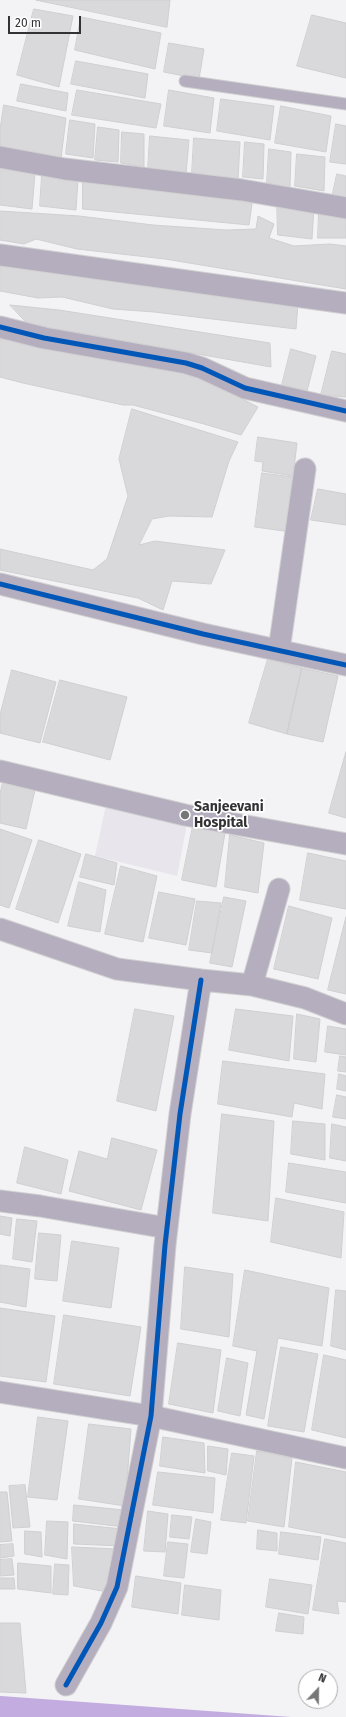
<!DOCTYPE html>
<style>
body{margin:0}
#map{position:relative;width:346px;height:1717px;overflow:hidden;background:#f3f2f5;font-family:"Fira Sans",sans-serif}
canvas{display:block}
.north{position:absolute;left:298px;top:1669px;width:40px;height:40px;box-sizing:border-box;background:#fff;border:1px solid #adadad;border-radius:50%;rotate:22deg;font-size:11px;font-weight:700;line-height:16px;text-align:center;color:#323133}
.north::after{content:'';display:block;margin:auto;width:14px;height:18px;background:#767577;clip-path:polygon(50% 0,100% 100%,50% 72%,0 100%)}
.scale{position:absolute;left:8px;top:16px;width:73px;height:18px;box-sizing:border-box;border:2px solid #323133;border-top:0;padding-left:5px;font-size:12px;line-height:14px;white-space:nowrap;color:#323133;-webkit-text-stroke:3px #fff;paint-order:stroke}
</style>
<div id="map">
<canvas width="346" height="1717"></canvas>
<div class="north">N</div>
<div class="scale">20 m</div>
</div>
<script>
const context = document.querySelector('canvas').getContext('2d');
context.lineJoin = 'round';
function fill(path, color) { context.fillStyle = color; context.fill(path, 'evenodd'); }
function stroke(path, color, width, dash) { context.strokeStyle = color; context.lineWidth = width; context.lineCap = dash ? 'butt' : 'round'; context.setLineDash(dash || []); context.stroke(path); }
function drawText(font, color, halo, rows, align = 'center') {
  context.font = font + ' "Fira Sans",sans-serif'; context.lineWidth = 3.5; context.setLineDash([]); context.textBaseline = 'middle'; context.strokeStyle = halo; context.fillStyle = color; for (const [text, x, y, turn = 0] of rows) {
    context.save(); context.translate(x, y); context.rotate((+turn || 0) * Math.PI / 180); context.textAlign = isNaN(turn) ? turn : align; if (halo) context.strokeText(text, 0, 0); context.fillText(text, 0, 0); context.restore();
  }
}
fill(new Path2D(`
 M106,805L187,824L177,876L95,856Z`), '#e8e5ed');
fill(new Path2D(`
 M0,1696H1L291,1717H0Z`), '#c3ade0');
const building = new Path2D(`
 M36,0H170L167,27Z
 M34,9L73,16L59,87L17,75Z
 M312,15L346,23V78L297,66Z
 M81,17L161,33L155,69L75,50Z
 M169,43L204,49L199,79L164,72Z
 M76,61L148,74L145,98L71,84Z
 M21,84L68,93L66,111L17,101Z
 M77,90L161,104L156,128L72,115Z
 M169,90L214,98L210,133L164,126Z
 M221,99L274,106L270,140L217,131Z
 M4,105L66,118L61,158L0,147V130Z
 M281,106L331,116L326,152L275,143Z
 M70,120L95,124L93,158L66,154Z
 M336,124L346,126V164L330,162Z
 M98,127L119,130L118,162L95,160Z
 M122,132L144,134V167L121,163Z
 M150,136L189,140L186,174L148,169Z
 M194,138L240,142L238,180L192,173Z
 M245,142L264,144L263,179L243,177Z
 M269,149L291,152L290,188L267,183Z
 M297,154L325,157L324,191L295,186Z
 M0,167L35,173L32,209L0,205Z
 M337,174L346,176V200L332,198Z
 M42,175L78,179L76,210L40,206Z
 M83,178L253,197L249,225L83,209Z
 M277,201L314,207L312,239L278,235Z
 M0,211L79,216L153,225L227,230L256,229L258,216L274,224L269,238L294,246L330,244L346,246V289L165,259L77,249L36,239L24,244L0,240Z
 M319,211L346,213V238H318Z
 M0,265L298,303L296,329L154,312L113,309L62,297L38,298L0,291Z
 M10,305L59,310L270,343L271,367L28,324Z
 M0,339L36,344L71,354H95L160,365L201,378L258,407L241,435L204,424L133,405H123L23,383L0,377Z
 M291,349L316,356L307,391L282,385Z
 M332,351L346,354V397L321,395Z
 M132,409L238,442L229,461L212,517L169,516L152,519L139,545L155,541L225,550L211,584L172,581L163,610L138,598L0,570V549L93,570L107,559L128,496L119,459Z
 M258,437L297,443L293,476L262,471L263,462L255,461Z
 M262,473L299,478L291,532L255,527Z
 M318,489L346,494V525L311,520Z
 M268,659L302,668L287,734L249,723Z
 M302,668L338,676L323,742L287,734Z
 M12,670L56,682L40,743L0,733V715Z
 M60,680L127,697L110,760L43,742Z
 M346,752V818L329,813Z
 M3,782L35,790L26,829L0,823V794Z
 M193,826L225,833L216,887L182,880Z
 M0,829L32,840L9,908L0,905Z
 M230,835L264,843L258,893L225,887Z
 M39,840L81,854L58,923L16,909Z
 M308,853L346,861V909L300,900Z
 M86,854L117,863L114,885L80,877Z
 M121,866L157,876L143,942L105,934Z
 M79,882L106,890L100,932L68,926Z
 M159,892L195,899L186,945L149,938Z
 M224,897L246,901L232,967L210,963Z
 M197,901L221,903L212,953L189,950Z
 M289,906L332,918L318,979L274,969Z
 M346,917V994L328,990Z
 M135,1009L174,1016L156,1111L117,1101Z
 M236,1009L293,1016L289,1061L229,1050Z
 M297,1014L320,1019L316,1062L294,1059Z
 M328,1026L346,1029V1055L325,1052Z
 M340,1056L346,1057V1072L338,1071Z
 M223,1061L325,1074L322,1109L294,1103L292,1117L218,1104Z
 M339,1074L346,1076V1091L337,1089Z
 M337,1095L346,1097V1119L333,1117Z
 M222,1114L274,1121L268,1221L213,1213Z
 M293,1121L325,1124V1160L291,1154Z
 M332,1124L346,1127V1161L330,1158Z
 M112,1138L157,1150L141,1210L69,1191L79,1151L107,1159Z
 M25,1147L68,1160L61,1194L17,1183Z
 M289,1163L346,1172V1203L286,1192Z
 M276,1198L344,1212L341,1258L271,1242Z
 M0,1216L12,1218L10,1236L0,1234Z
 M17,1219L37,1221L32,1262L13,1259Z
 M39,1233L61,1235L57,1281L35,1279Z
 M72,1241L119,1248L111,1308L63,1301Z
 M0,1265L30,1269L26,1307L0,1302Z
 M185,1267L233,1274L229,1337L181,1329Z
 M245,1270L329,1288L322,1346L278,1338L264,1419L246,1415L257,1351L233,1346Z
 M336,1290L346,1291V1350L331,1346Z
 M0,1308L55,1316L46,1382L0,1376Z
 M64,1315L141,1327L130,1396L54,1384Z
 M178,1343L221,1350L213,1413L169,1404Z
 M281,1347L318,1354L304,1432L268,1426Z
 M324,1355L346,1360V1438L312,1430Z
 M227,1358L248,1363L240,1416L218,1411Z
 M38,1417L68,1421L57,1500L28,1497Z
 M89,1424L131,1429L125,1506L79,1499Z
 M163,1437L204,1443L205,1473L160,1466Z
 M208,1446L228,1449L226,1475L208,1471Z
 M257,1451L292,1458L284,1527L248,1521Z
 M232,1453L254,1456L246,1523L221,1520Z
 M296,1462L346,1472V1538L289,1527Z
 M158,1472L215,1478L213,1513L153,1505Z
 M25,1485L30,1527L13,1528L9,1486Z
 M0,1492H7L12,1541L0,1542Z
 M74,1505L124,1510V1527L73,1521Z
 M148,1511L168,1514L165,1552L144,1551Z
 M172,1515L192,1517L189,1539L170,1537Z
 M196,1519L211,1522L207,1554L191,1552Z
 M47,1521L68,1522L67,1559L45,1555Z
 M74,1524L122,1529L121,1546L74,1544Z
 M258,1530L277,1533V1551L257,1549Z
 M25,1531L41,1532L42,1557L25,1554Z
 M281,1532L321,1537L318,1560L279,1554Z
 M325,1539L346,1543V1602L337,1601L339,1614L313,1610Z
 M168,1542L188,1544L184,1578L164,1576Z
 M13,1544L14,1556L0,1558V1545Z
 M72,1547L118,1549L108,1592L74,1586Z
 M12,1559L14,1575L0,1576V1560Z
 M18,1563L51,1566V1593L18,1589Z
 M55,1564L69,1565L68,1595L53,1594Z
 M136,1576L181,1583L178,1614L132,1607Z
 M0,1578H14L15,1589H0Z
 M270,1579L312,1585L308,1614L266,1607Z
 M185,1585L221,1590L219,1620L182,1615Z
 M279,1613L304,1617L303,1634L276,1631Z
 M0,1623H20L26,1693L0,1692Z`);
fill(building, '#d9d8da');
stroke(building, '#cfcfd1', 1);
const service = new Path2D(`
 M185,81L346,104`);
const minor = new Path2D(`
 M0,157L65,169L242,190L346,208
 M0,255L346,303
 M0,327L44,338L186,363L202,368L245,388L346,411
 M0,584L203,634L346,665
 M279,650L305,469
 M0,771L185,815L346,844
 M0,929L117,969L201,980L252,985L305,998L346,1014
 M252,985L279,889
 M0,1201L40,1206L167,1228
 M0,1392L151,1416L346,1458
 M66,1685L101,1623L117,1587L151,1416L165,1245L180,1114L201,980`);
stroke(service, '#d0d0d1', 13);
stroke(minor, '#d0d0d1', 23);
stroke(service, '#b5aebe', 11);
stroke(minor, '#b5aebe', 21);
stroke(new Path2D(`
 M0,327L44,338L186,363L202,368L245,388L346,411
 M0,584L203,634L346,665
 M66,1685L101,1623L117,1587L151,1416L165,1245L180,1114L201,980`), '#0057b8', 5);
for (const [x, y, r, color] of [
 [185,815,5,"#767577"]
]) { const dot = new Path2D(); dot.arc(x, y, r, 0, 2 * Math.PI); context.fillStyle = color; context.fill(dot); stroke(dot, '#fff', 1.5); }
drawText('bold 14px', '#323133', '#fff', [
 ["Sanjeevani",194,807],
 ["Hospital",194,823]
], 'left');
</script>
